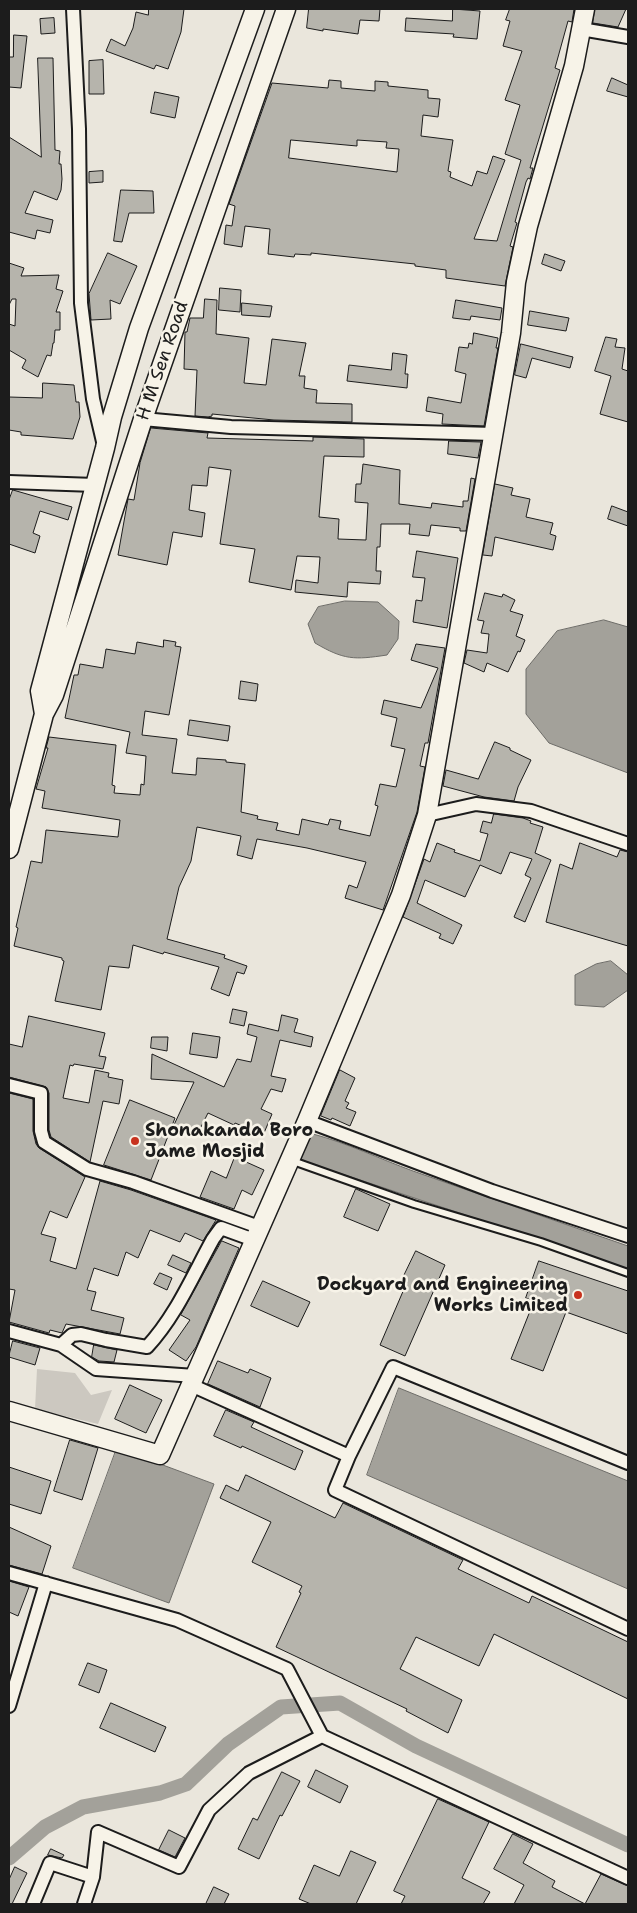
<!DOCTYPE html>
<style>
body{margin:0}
#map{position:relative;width:637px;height:1913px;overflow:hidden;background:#eae6dc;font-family:"Shantell Sans",sans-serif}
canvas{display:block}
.frame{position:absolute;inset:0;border:10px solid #1c1c1c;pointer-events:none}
</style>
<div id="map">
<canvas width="637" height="1913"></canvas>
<div class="frame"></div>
</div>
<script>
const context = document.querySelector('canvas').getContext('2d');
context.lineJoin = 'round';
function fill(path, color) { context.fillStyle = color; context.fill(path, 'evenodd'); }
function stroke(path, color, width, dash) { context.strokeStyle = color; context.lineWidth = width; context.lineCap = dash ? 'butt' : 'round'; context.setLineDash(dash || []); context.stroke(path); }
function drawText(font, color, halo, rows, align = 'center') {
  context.font = font + ' "Shantell Sans",sans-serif'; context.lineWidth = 5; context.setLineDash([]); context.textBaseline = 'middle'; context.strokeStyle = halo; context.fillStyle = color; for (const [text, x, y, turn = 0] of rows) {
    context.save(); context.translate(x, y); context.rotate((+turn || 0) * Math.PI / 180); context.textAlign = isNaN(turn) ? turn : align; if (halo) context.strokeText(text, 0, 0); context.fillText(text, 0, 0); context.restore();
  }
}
fill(new Path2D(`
 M37,1369L75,1373L91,1395L112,1390L98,1424L35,1409Z`), '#ccc8c0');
const water = new Path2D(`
 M345,601L378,602L399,621L398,639L387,655C354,660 344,660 315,643L308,624L318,607Z
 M604,620L628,627V773L549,743L526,714V669L557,631Z
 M611,961L628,975V990L604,1007L575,1005V975L596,964Z
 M313,1134C347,1143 380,1159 413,1171C484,1196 556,1221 628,1246V1269L300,1160L306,1145Z
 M399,1388L628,1481V1589L367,1475Z
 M117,1448L214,1484L169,1603L73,1568Z`);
fill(water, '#a3a19a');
stroke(water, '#6d6c68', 1);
stroke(new Path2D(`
 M9,1858L45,1827L83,1807L160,1793L186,1784L228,1744L281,1707L340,1703L416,1746L628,1845`), '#a3a19a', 15);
const building = new Path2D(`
 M149,9H184L181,32L168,69L156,65L154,69L106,51L111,39L125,46L133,28L136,12L148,15Z
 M309,9H380L379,21L360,20L358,34L323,29V31L307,28Z
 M453,9L480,11L477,39L453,37L454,34L405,31L406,18L452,21Z
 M510,9H574L572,22L568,21L555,68L560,70L530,168H533L530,179L528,178L526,182L515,222L517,223L510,246L513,247L505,286L446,278V270L415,266V264L311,253V255L295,254L294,257L268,254L270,229L245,226L242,247L224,244L226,225L232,226L235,206L229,204L272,83L328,88L329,80L341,81V88L375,91V81L388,82V86L428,90V98L440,99L438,117L423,115L421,136L453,140L448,171L451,172L450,177L472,186L477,171L487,174L493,156L505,160L474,239L497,241L521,160L505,154L520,105L505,100L522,51L503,46L510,21L506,20ZM291,140L357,146V140L387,142L386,148L399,149L397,172L289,158Z
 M595,9H626L618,27L593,23Z
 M54,18L55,33L41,34L40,19Z
 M14,35L27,36L21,88L9,87V57H13Z
 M38,58H53L55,150L60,151L59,164H61L62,179L61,190L57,200L34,191L25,213L53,220L50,233L37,230L35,239L9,232V137L41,157Z
 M103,60L104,94H89V61Z
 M612,78L628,85V97L607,91Z
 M155,92L179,97L175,118L151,113Z
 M103,171V182L89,183V172Z
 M121,190L153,191L154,213H129L122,242L114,241Z
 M108,253L137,266L120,304L110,300L111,319L91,320L89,294Z
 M545,254L565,261L561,271L542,264Z
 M9,263L24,268L21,276L59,275L56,289L63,291L56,312H60V330H55L54,343H53L51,356L47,355L38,377L22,368L26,360L9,350V324L15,326L16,299H12L9,305Z
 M220,288L241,290L240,312L219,310Z
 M205,299L217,300L216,334L249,338L244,383L266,385L272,339L306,343L299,376H305L304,388L317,390L316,403L352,404V422L274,420L212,414V416L208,417L195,416L197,370L184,369L185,332H187L190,318H203Z
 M456,300L502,308L500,320L471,316L470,320L453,318Z
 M242,303L272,306L270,317L242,315Z
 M530,311L569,318L566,331L528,325Z
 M474,333L498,338L496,348H498L484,426L442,424L443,414L426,411L428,397L461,403L466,374L455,371L459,347L468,348L469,343L472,344Z
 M606,337L617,339L615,347L625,348L622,369L628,371V422L600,414L611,376L595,371Z
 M521,344L573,357L570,368L532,358L526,378L515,375Z
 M393,353L407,355L405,374H408L407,388L347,381L349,365L391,370Z
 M43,383L74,385L76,402H79L80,417L73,439L21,435V432L9,430V397L42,398Z
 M151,428L208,433L207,438L313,441V437L364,439V457L324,456L319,517L339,519L338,539L366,540L368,503L355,502L356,484H361L363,464L400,470L399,504L431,508L432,503L463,507V501H468L471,478L475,479L466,531H460V528L431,525L429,536L409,534L410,524H381L380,547H377L376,571H381L380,584L348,582L347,597L295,592L296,580L318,583L320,557L297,556L291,590L249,582L255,549L220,544L231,470L209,467L207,486L192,485L189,510L205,513L202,537L173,532L167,565L118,555L128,499L134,500L140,463Z
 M449,441L481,442L478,458L448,454Z
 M495,484L513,488L511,495L530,499L526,517L553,523L550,534L556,536L553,550L495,537L492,556L483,555Z
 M13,490L72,507L68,520L40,511L33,533L40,536L35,553L9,544V500Z
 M612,506L628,512V526L608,519Z
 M417,551L458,558L447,628L413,622L416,600L422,601L425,578L413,577Z
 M485,593L502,597L503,594L515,600L510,611L523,615L516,636L525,640L520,652L518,651L508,672L487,663L484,672L464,663L467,650L487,653L489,634L481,633L484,621L478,620Z
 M164,640L176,642L175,646L181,647L169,715L145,711L142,735L177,739L172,773L196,775L197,758L226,760V762L245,764L241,812L258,816L257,819L278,823L276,830L299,835L302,819L328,825L330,819L341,821L339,829L370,836L378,806L375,805L380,784L396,787L405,749L391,746L397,718L381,714L384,700L421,708L438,668L411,660L416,644L445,648L428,743H425L420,766L425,767L417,812L383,910L345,898L349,885L357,888L366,862L307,848L257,839L252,859L237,855L241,836L197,827L191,861L179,887L167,939L225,955L224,958L247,966L244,974L237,972L229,996L211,989L219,967L164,952L163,954L133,945L129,968L109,966L101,1010L55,1001L64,961L62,960V958L14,946L18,928L16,927L31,861L42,863L46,830L118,837L120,820L42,808L45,791L36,789L48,748H46L49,737L116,745L112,785L115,786L114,793L140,795L141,784L144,785L146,756L126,753L130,732L65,718L74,675H78L80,664L103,668L106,649L135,654L137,642L163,647Z
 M241,681L258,684L256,701L239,699Z
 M190,720L230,726L228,741L188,735Z
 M495,742L510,748V750L531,760L518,787L514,801L484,797L443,786L446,770L478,779Z
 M494,814L523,818L531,821L530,823L543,827L535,853L551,860L525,922L514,917L531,878L525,875L532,859L510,852L501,874L480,865L465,897L425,880L417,903L462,925L453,944L439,938L441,934L403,917L424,859L430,862L437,843L455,850L454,852L480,861L488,834L480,832L483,821L491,823Z
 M580,843L617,857L620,850L628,852V946L546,922L560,864L572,869Z
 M233,1009L247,1012L244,1026L230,1023Z
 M282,1015L298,1019L294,1032L313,1037L311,1047L280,1040L271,1076L286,1079L282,1092L271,1089L261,1109L272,1114L264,1133L248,1126L247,1128L235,1123L234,1125L208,1113L196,1137L173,1127L194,1082L151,1079L152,1054L224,1087L237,1059L251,1062L257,1037L247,1034L249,1024L278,1031Z
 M29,1016L105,1033L99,1056L106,1057L103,1069L74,1064L73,1066L70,1065L63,1098L89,1103L95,1070L109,1073L108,1077L123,1080L119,1104L103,1101L90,1162L51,1137L49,1130V1093L46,1087L9,1077V1044L22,1047Z
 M193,1033L220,1037L217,1058L190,1054Z
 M152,1037H168L167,1051L151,1048Z
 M340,1070L355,1078L345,1101L349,1103L346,1108L356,1112L350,1126L332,1118L331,1120L321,1116Z
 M9,1093L33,1099V1131L36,1144L39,1148L85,1177L67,1218L50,1211L41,1234L56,1238L50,1261L76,1269L100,1181L131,1190L216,1220L203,1241L185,1233L180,1242L150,1230L138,1258L126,1252L118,1276L94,1268L87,1290L96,1292L91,1310L124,1318L120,1334L66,1324L62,1333L50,1330L49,1333L9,1322L15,1290L9,1289Z
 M130,1100L175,1118L151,1180L104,1165Z
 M235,1157L264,1170L252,1195L242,1190L234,1209L200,1197L211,1171L226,1178Z
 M356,1189L390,1204L378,1231L344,1217Z
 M222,1241L239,1248L196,1347L186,1361L169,1350L190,1320L181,1315Z
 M416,1251L445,1265L405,1356L380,1345L407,1282L402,1280Z
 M173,1255L191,1263L186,1273L168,1265Z
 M539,1261L628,1291V1334L566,1312L543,1371L511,1359L534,1301L526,1298Z
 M160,1273L172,1278L167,1290L154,1284Z
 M263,1281L310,1302L298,1327L251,1306Z
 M13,1341L40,1348L35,1365L9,1357Z
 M94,1345L117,1350L114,1362L99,1361L92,1357Z
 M218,1361L248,1373L250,1369L271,1378L260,1407L208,1384Z
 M130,1385L162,1400L146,1433L115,1419Z
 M226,1410L254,1422L251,1427L303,1451L295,1470L242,1446L241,1448L214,1436Z
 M70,1440L98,1448L82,1500L54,1491Z
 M9,1467L51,1481L41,1514L9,1504Z
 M246,1475L335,1518L343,1503L463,1560L458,1569L529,1603L532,1596L628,1642V1699L494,1634L479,1666L416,1637L400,1669L462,1700L448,1733L406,1711L407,1709L276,1647L301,1593L299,1592L302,1586L252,1562L271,1522L220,1498L226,1485L238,1491Z
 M9,1527L51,1546L42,1574L9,1565Z
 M9,1581L29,1587L18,1616L9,1612Z
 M88,1663L107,1670L99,1693L79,1685Z
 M111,1703L166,1727L155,1752L100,1728Z
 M316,1770L348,1786L340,1803L308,1787Z
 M282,1772L300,1781L282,1816L280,1815L259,1859L238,1849L253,1818L257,1820Z
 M438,1799L489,1822L462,1878L490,1892L483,1904H401L405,1896L394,1891Z
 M169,1830L185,1838L175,1857L159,1850Z
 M513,1834L533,1844L523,1863L555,1881L552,1887L585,1904L601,1874L628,1886V1904H514L524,1885L494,1869Z
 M51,1849L64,1855L62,1858L48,1855Z
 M351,1851L376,1862L356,1904H311L299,1899L314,1865L339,1876Z
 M15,1867L27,1873L12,1904H9V1880Z
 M214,1887L229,1894L224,1904H206Z`);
fill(building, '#b6b4ac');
stroke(building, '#1c1c1c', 1);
const lane = new Path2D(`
 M290,1160L414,1204L541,1242L628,1273`);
const street = new Path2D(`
 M73,9L79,129L81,303L93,399L104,446
 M581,29L628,37
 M143,419L231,427L494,434
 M9,482L95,485
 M427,815L476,804L531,811L628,844
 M9,1085L41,1093V1131L44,1142L87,1169L133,1182L259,1227
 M307,1121L492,1191L628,1236
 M9,1331L61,1345L96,1369L195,1376
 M61,1345L72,1335L81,1334L106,1340L147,1347C176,1316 193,1275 213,1239L221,1228L254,1240
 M191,1385L349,1456L335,1490L628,1629
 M349,1456L393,1367L628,1463
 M9,1573L177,1620L287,1669L322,1736L628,1878
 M9,1706L46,1583
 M33,1904L50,1863L93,1877
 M84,1904L93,1877L98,1832L179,1867L209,1810L249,1773L322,1736`);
const secondary = new Path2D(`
 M44,714L40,691L105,448L112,417L139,328L255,9
 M9,849L44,714L54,695L143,419L286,9
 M9,1411L160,1455L307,1121L401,895L427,815L511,333L516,282L528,226L574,66L585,9`);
stroke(lane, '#1c1c1c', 10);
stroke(street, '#1c1c1c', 16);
stroke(secondary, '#1c1c1c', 21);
stroke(lane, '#f7f3e8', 6);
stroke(street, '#f7f3e8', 12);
stroke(secondary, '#f7f3e8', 18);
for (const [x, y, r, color] of [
 [135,1141,5,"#c8321e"],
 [578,1295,5,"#c8321e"]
]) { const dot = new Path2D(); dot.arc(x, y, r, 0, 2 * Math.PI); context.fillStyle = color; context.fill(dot); stroke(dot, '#f7f3e8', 2); }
drawText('18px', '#1c1c1c', '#f7f3e8', [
 ["H M Sen Road",163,361,-71]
]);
drawText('bold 18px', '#1c1c1c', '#f7f3e8', [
 ["Shonakanda Boro",145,1131],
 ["Jame Mosjid",145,1152],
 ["Dockyard and Engineering",568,1285,"right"],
 ["Works Limited",568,1306,"right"]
], 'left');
</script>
